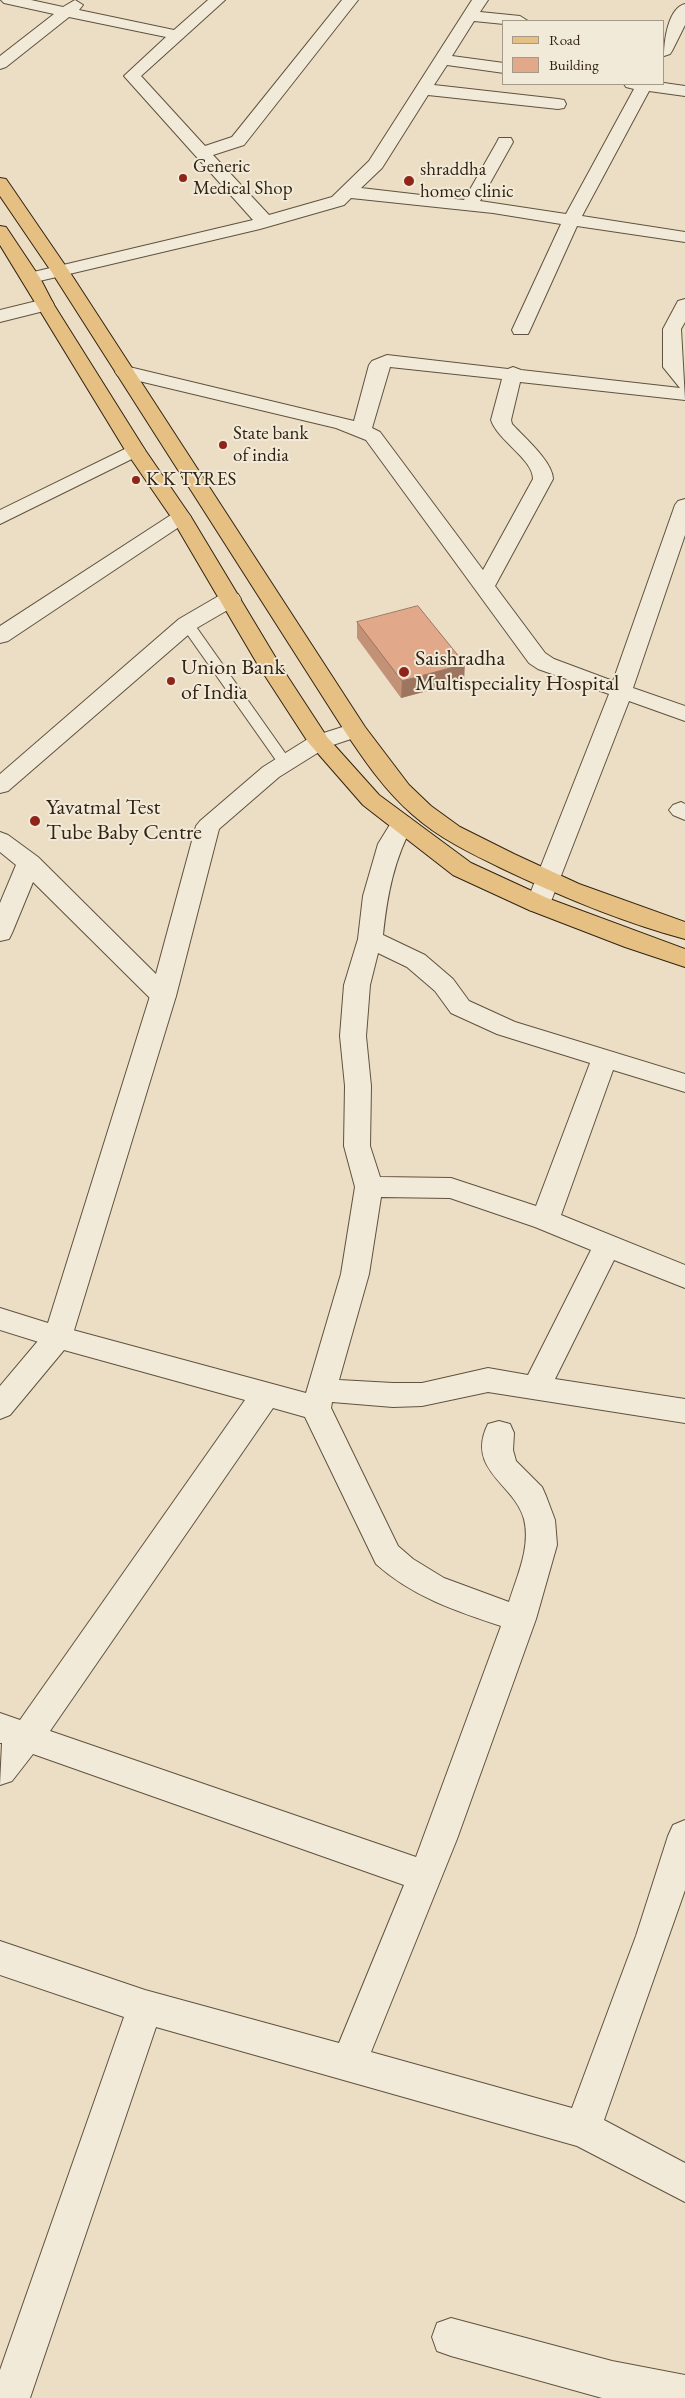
<!DOCTYPE html>
<style>
body{margin:0}
#map{position:relative;width:685px;height:2398px;overflow:hidden;background:#ebdec4;font-family:"EB Garamond",serif}
canvas{display:block}
.legend{position:absolute;left:502px;top:20px;width:162px;height:65px;box-sizing:border-box;background:#f2ead9;border:1px solid #a59a89;margin:0;padding:6px 9px;list-style:none;font-size:15px;color:#322312}
.legend li{display:flex;align-items:center;gap:10px;height:25px}
.legend b{width:25px;border:1px solid #a59a89}
</style>
<div id="map">
<canvas width="685" height="2398"></canvas>
<ul class="legend">
<li><b style="height:6px;background:#e6bf82"></b>Road</li>
<li><b style="height:14px;background:#e1a989"></b>Building</li>
</ul>
</div>
<script>
const context = document.querySelector('canvas').getContext('2d');
context.lineJoin = 'round';
function stroke(path, color, width, dash) { context.strokeStyle = color; context.lineWidth = width; context.lineCap = dash ? 'butt' : 'round'; context.setLineDash(dash || []); context.stroke(path); }
function fill(path, color) { context.fillStyle = color; context.fill(path, 'evenodd'); }
function drawText(font, color, halo, rows, align = 'center') {
  context.font = font + ' "EB Garamond",serif'; context.lineWidth = 4; context.setLineDash([]); context.textBaseline = 'middle'; context.strokeStyle = halo; context.fillStyle = color; for (const [text, x, y, turn = 0] of rows) {
    context.save(); context.translate(x, y); context.rotate((+turn || 0) * Math.PI / 180); context.textAlign = isNaN(turn) ? turn : align; if (halo) context.strokeText(text, 0, 0); context.fillText(text, 0, 0); context.restore();
  }
}
const service = new Path2D(`
 M187,620L192,621L290,760L292,763L290,766H280L180,624Z`);
const minor = new Path2D(`
 M1,0H31L63,7L75,0L83,5L79,10L174,30L208,0H225L141,76L205,146L232,137L342,0H358L244,145L213,155L269,215L332,197L369,161L472,0H488L480,12L520,16L528,21H504V24L474,21L452,56L504,63V73L447,65L434,85L558,99L564,100L566,104L564,108L558,109L428,95L382,168L361,188L464,200L497,142L499,138H511L513,142L480,201L566,214L634,89L626,87L624,84L664,83L685,86V96L649,91L582,216L685,232V242L577,226L530,330L528,334H514L512,330L561,224L493,213L351,198L344,205L260,229L31,283L25,282L22,278L25,274L253,220L124,76L166,37L69,17L6,67L0,69V56L54,14L4,3Z
 M685,4V25L672,51L670,54L664,56C664,41 668,8 685,4Z
 M45,299L52,301L54,305L52,309L0,322V310Z
 M685,299V322L681,329L685,400L520,382L511,420L512,424C524,437 553,462 553,479L495,586L545,653L554,659L613,681L675,505L678,501L685,499V535L633,688L685,706V721L629,701L550,904L547,910L538,912L529,910L526,904L609,694L538,669L529,663L366,440L336,428L118,376L115,372L118,368L125,366L354,421L369,365L372,361L387,355L508,369L513,367L521,370L680,388L663,367V329L678,301ZM390,367L502,379L491,420C498,441 533,459 533,479L483,570L380,432L372,428Z
 M135,444L142,446L145,450L142,454L0,524V510Z
 M181,511L188,513L191,517L188,521L8,641L0,643V626L174,513Z
 M230,593L238,594L241,599L238,604L195,629L8,791L0,793V774L179,619L222,594Z
 M681,802L685,804V820L673,815L669,810L673,805Z
 M402,815L410,818L414,823C394,858 387,896 383,935L425,955L453,979L469,1001L515,1022L685,1074V1092L613,1070L561,1215L685,1265V1288L614,1260L555,1379L685,1399V1423L488,1392L422,1406L393,1407L332,1402L331,1408L398,1546L413,1559L444,1578L509,1602C517,1576 531,1547 524,1519C515,1484 465,1470 488,1424L499,1421L510,1424L514,1433L513,1450L516,1461L542,1487L546,1496L555,1520L557,1545L536,1619L457,1839L371,2052L572,2108L636,1936L668,1836L673,1825L685,1820V1890L604,2120L685,2163V2202L577,2146L156,2027L30,2398H0V2370L124,2017L0,1975V1941L145,1990L339,2043L404,1885L33,1754L12,1781L0,1785L2,1743H0V1713L20,1720L245,1400L64,1350L10,1415L0,1419V1386L48,1329L58,1326L306,1393L341,1274L355,1187L344,1146L345,1086L340,1036L344,985L358,939L363,896L378,844L394,818ZM378,953L407,967L435,991L451,1013L497,1034L590,1063L536,1206L451,1178L380,1177L370,1146L371,1086L366,1036L370,985ZM381,1197L450,1198L535,1227L591,1250L528,1375L488,1368L422,1383H393L339,1380L369,1274ZM273,1408L305,1417L376,1564C413,1597 456,1611 501,1626L416,1857L50,1731Z
 M0,832L8,835L38,857L172,990L176,996L172,1002L163,1005L154,1002L33,882L12,933L9,939L0,941V903L16,865L0,852Z
 M451,2318L612,2361L685,2375V2398H602L451,2356L437,2351L432,2337L437,2323Z`);
const tertiary = new Path2D(`
 M355,723L363,725L366,730L363,735L327,747L279,777L219,829L176,996L72,1337L68,1345L58,1348L0,1330V1308L48,1323L150,996L196,826L200,821L263,767L311,737Z`);
const primary = new Path2D(`
 M0,178L6,179L69,271L365,727L409,785L431,806L460,827L514,854L579,884L685,922V939C622,922 560,896 501,868C470,853 439,838 413,815C385,791 364,760 344,730L51,271L0,196Z
 M0,226L6,227L40,278L54,305L145,450L191,517L280,665L327,737L379,795L471,863L547,898L685,949V967L625,947L529,910L453,875L363,805L308,742L258,665L171,517L125,450L0,245Z`);
stroke(service, '#60523e', 2);
stroke(minor, '#60523e', 2);
stroke(tertiary, '#60523e', 2);
stroke(primary, '#322312', 2);
fill(service, '#f2ead9');
fill(minor, '#f2ead9');
fill(tertiary, '#f2ead9');
fill(primary, '#e6bf82');
fill(new Path2D(`
 M357,622L464,681L401,698L357,638Z`), '#c29176');
fill(new Path2D(`
 M465,664L464,681L401,698L402,681Z`), '#9e7660');
const building = new Path2D(`
 M418,606L465,664L402,681L357,622Z`);
fill(building, '#e1a989');
stroke(building, '#9e7660', 1);
for (const [x, y, r, color] of [
 [183,178,5,"#8f2418"],
 [409,181,6,"#8f2418"],
 [223,445,5,"#8f2418"],
 [136,480,5,"#8f2418"],
 [404,672,6,"#8f2418"],
 [171,681,5,"#8f2418"],
 [35,821,6,"#8f2418"]
]) { const dot = new Path2D(); dot.arc(x, y, r, 0, 2 * Math.PI); context.fillStyle = color; context.fill(dot); stroke(dot, '#f2ead9', 2); }
drawText('19px', '#322312', '#f2ead9', [
 ["Generic",193,167],
 ["Medical Shop",193,189],
 ["shraddha",420,170],
 ["homeo clinic",420,192],
 ["State bank",233,434],
 ["of india",233,456],
 ["K K TYRES",146,480]
], 'left');
drawText('22px', '#322312', '#f2ead9', [
 ["Saishradha",415,659],
 ["Multispeciality Hospital",415,684],
 ["Union Bank",181,668],
 ["of India",181,693],
 ["Yavatmal Test",46,808],
 ["Tube Baby Centre",46,833]
], 'left');
</script>
